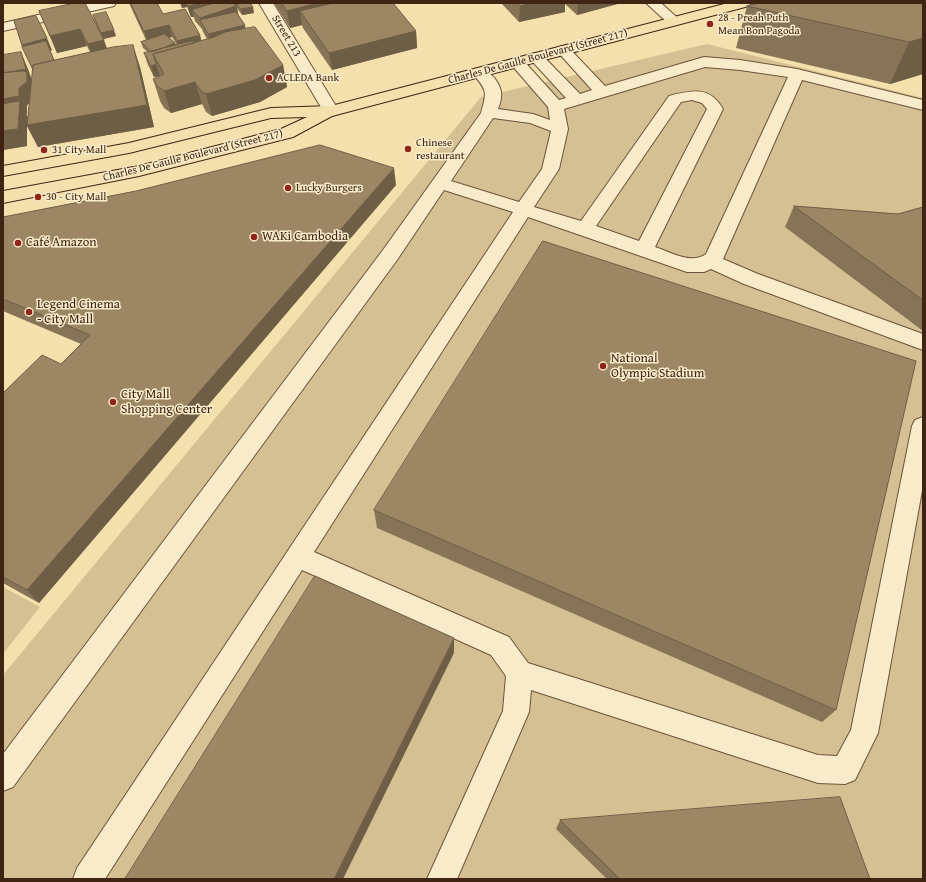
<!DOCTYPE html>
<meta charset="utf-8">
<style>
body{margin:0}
#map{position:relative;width:926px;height:882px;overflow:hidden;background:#f4e0ad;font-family:"Gentium Book Plus",serif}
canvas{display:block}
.frame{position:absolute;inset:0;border:4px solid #3f2413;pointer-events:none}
</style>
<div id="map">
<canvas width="926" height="882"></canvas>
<div class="frame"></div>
</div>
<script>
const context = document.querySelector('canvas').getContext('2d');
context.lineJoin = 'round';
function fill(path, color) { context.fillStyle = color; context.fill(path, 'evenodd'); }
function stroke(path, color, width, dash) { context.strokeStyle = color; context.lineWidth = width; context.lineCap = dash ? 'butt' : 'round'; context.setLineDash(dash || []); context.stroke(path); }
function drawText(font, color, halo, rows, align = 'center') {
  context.font = font + ' "Gentium Book Plus",serif'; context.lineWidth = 3; context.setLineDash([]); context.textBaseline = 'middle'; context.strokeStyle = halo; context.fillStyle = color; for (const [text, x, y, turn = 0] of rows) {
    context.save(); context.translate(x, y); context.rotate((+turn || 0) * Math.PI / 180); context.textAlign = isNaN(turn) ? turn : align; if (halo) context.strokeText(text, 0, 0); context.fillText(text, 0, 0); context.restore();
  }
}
fill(new Path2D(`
 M707,44L923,98V879H3V675L481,97Z
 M3,587L40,607L3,654Z`), '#d5c093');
const minor = new Path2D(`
 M90,3H116L114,6L3,31V23Z
 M259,3H273L339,111L337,114L331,116L325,114Z
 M646,3H661L681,21L679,24L674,25L669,24Z
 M563,46L568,47L605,86L704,57L740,60L797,69L923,100V110L802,80L723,259L758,274L923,334V350L744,284L711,269L704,272H687L528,217L314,552L509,637L528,663L818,755L837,756L851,730L912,426L915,420L923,417V485L878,733L855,780L845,784L818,783L531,690L529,712L457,879H427L503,711L506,676L491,655L302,570L105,879H73L77,868L513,212L444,190L397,260L13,787L3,791V754L383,250L481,113C488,89 486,91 472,72L475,69C486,66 498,79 501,91C502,97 500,104 498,109L533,114L550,120L548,107L509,62L512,59L517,57L522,59L559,100L566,98L531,60L529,57L531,54L536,53L541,54L580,94L592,90L556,50L558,47ZM705,67L740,70L788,77L706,254C691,265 671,252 655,247L723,109C710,86 692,90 669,96L581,221L534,207L559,169L568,129L564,109ZM692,100L702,103L707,109L639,241L596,226L681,102ZM493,118L530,123L551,131L542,169L519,202L451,181Z`);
const major = new Path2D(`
 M728,3H751L749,6L332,116L293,137L139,176L3,203V191L139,166L281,129L307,117L271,118L129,153L3,176V166L129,143L271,108L331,106Z`);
stroke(minor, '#6c533a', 2);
stroke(major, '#3f2413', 2);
fill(minor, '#f8ebca');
fill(major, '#f4e0ad');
fill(new Path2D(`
 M129,3H157L163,14L200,35L201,41L207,39L203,32L202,29L195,21L194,17H191L187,7L182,8L180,3H250L254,13L242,15L237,8L238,14L245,28L283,65L287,87L260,102L212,116L206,112L202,104L171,113L164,108L160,101L153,79L160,76L154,77L148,65L144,53L148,52L143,48L141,42L146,40ZM172,37L177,45H176L175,43L169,38Z
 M274,3H394H393L416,31L417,48L332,70L303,28L302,25L290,28Z
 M501,3H621L577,15L565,4V12L519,22Z
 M923,3V74L890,84L736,48L747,6Z
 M39,11L100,33L93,15L116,36L103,39L107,49L140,67L154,127L38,147L27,126V146L3,150V52L4,55L28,69L32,80L33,70L22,47L14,21L52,50L50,51L54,60L90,52L87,46L57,53ZM29,103L28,118L26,114H27V105Z
 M396,185L39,603L3,583V393L61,364L81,344L3,311V217Z
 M794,206L898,214L923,207V331L785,227Z
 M374,510L836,710L822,722L377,528Z
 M560,820L870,879H607L556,829Z`), '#877355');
fill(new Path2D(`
 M164,3H172L165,4Z
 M181,3H186L187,7L182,8Z
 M187,3H236L239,18L201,21L200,18L192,10L194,17H191Z
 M318,3H326L328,18L300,11L302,25L290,28L287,11Z
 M531,3H565V12L519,22L520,6Z
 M578,3H621L577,15Z
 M253,7L254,13L242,15L241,9Z
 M169,25L172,37L148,43L144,31Z
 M245,25L247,37L211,45L208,34Z
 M80,29L87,46L57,53L50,36Z
 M114,30L116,36L103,39L101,33Z
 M416,31L417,48L332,70L329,53Z
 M200,35L203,47L180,52L177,41Z
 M47,38L52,50L27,57L22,45Z
 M923,38V74L890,84L909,42Z
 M104,40L110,57L94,61L88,44Z
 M175,43L177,49L151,52Z
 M133,45L140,67L154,127L38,147L27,126V146L3,150V73L21,52L28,69L33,86L35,99L27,105V114H26L28,118Z
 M156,64L160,76L154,77L151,66Z
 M283,65L287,87L260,102L212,116L206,94Z
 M195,82L202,104L171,113L164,91Z
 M394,168L396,185L39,603L27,590Z
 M454,638V653L343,879H334Z`), '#6e5e45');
const building = new Path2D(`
 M75,3H85L104,40L88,44L80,29L50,36L39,11Z
 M131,3H157L163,14L185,9L200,35L177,41L169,25L144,31Z
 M187,3H202L188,6Z
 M214,3H233L236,6L200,18L192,10Z
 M236,3H250L253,7L241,9Z
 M282,3H318L287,11Z
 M334,3H393L416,31L329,53L300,11Z
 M517,3H531L520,6Z
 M760,3H923V38L909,42L747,6Z
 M106,12L114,30L101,33L93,15Z
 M236,12L245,25L208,34L200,20Z
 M36,16L47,38L22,45L14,21Z
 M255,27L283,65L255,80L206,94L200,90L195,82L164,91L157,86L153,79L164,74L153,54L214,37L225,32Z
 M165,34L175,43L158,50L151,52L141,42Z
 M46,41L54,60L33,65V70L22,47Z
 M193,41L194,43L153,54L156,64L151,66L144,53Z
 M133,45L147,105L27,125L33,65L113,47Z
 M21,52L26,69L3,73V55Z
 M23,71L27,72V82L19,88V96L3,99V73Z
 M20,101L18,129L3,131V104Z
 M320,145L394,168L27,590L3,577V393L42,355L61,364L90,335L3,299V217L136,191Z
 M794,206L898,214L923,207V300Z
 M543,241L916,361L836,710L374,510Z
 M315,576L454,638L334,879H125Z
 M840,797L870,879H620L560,820Z`);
fill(building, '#9d8663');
stroke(building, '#6e5e45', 1);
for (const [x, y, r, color] of [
 [710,24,4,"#8f2418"],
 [269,78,4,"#8f2418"],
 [408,149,4,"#8f2418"],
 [44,150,4,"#8f2418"],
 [288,188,4,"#8f2418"],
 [38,197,4,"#8f2418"],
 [254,237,4,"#8f2418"],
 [18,243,4,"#8f2418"],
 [29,312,4,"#8f2418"],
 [603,366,4,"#8f2418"],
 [113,402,4,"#8f2418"]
]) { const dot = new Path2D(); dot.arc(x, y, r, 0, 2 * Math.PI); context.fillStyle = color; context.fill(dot); stroke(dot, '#f8ebca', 1.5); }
drawText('11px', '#3f2413', '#f8ebca', [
 ["28 - Preah Puth",718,18],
 ["Mean Bon Pagoda",718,31],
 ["ACLEDA Bank",277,78],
 ["Chinese",416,143],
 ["restaurant",416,156],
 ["31 City Mall",52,150],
 ["Lucky Burgers",296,188],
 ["30 - City Mall",46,197]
], 'left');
drawText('11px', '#3f2413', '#f8ebca', [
 ["Street 213",286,36,59],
 ["Charles De Gaulle Boulevard (Street 217)",538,57,-15],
 ["Charles De Gaulle Boulevard (Street 217)",193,156,-14]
]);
drawText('13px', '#3f2413', '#f8ebca', [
 ["WAKi Cambodia",262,237],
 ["Café Amazon",26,243],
 ["Legend Cinema",37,305],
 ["- City Mall",37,320],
 ["National",611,359],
 ["Olympic Stadium",611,374],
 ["City Mall",121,395],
 ["Shopping Center",121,410]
], 'left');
</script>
